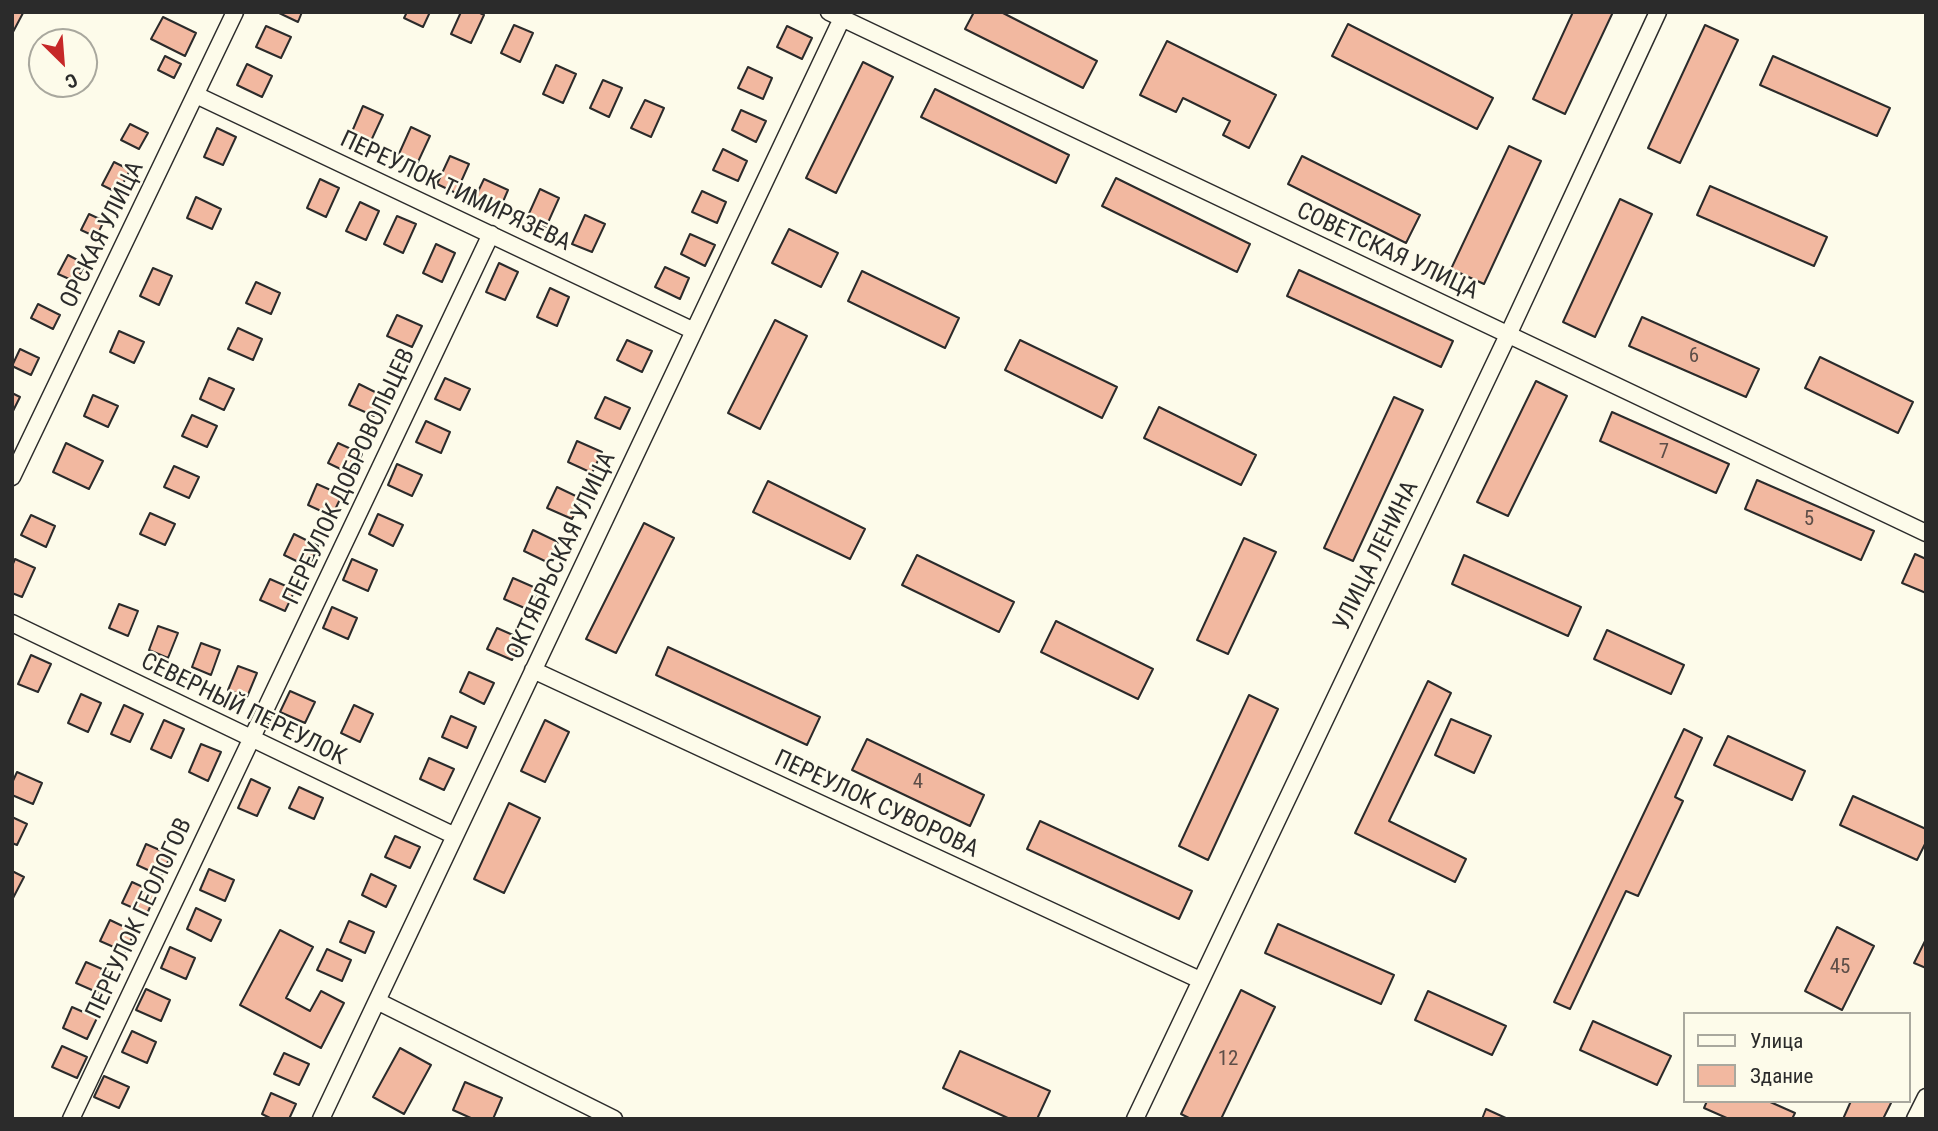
<!DOCTYPE html>
<meta charset="utf-8">
<style>
body{margin:0}
#map{position:relative;width:1938px;height:1131px;overflow:hidden;background:#fdfbea;font-family:"Roboto Condensed",sans-serif}
canvas{display:block}
.frame{position:absolute;inset:0;border:14px solid #2b2b2b;pointer-events:none}
.legend{position:absolute;left:1683px;top:1012px;width:228px;height:91px;box-sizing:border-box;background:#fdfbea;border:2px solid #a9a89e;margin:0;padding:9px 12px;list-style:none;font-size:21px;color:#2b2b2b}
.legend li{display:flex;align-items:center;gap:14px;height:35px}
.legend b{width:35px;border:2px solid #a9a89e}
.north{position:absolute;left:28px;top:28px;width:70px;height:70px;box-sizing:border-box;background:#fdfbea;border:2px solid #a9a89e;border-radius:50%;rotate:155deg;font-size:19px;font-weight:700;line-height:28px;text-align:center;color:#2b2b2b}
.north::after{content:'';display:block;margin:auto;width:24px;height:32px;background:#c62828;clip-path:polygon(50% 0,100% 100%,50% 72%,0 100%)}
</style>
<div id="map">
<canvas width="1938" height="1131"></canvas>
<div class="frame"></div>
<ul class="legend">
<li><b style="height:9px;background:#fdfbea"></b>Улица</li>
<li><b style="height:19px;background:#f2b8a0"></b>Здание</li>
</ul>
<div class="north">С</div>
</div>
<script>
const context = document.querySelector('canvas').getContext('2d');
context.lineJoin = 'round';
function fill(path, color) { context.fillStyle = color; context.fill(path, 'evenodd'); }
function stroke(path, color, width, dash) { context.strokeStyle = color; context.lineWidth = width; context.lineCap = dash ? 'butt' : 'round'; context.setLineDash(dash || []); context.stroke(path); }
function drawText(font, color, halo, rows, align = 'center') {
  context.font = font + ' "Roboto Condensed",sans-serif'; context.lineWidth = 5; context.setLineDash([]); context.textBaseline = 'middle'; context.strokeStyle = halo; context.fillStyle = color; for (const [text, x, y, turn = 0] of rows) {
    context.save(); context.translate(x, y); context.rotate((+turn || 0) * Math.PI / 180); context.textAlign = isNaN(turn) ? turn : align; if (halo) context.strokeText(text, 0, 0); context.fillText(text, 0, 0); context.restore();
  }
}
const building = new Path2D(`
 M12,12L23,13L13,32H12Z
 M277,12H302L298,22Z
 M407,12H430L423,27L404,18Z
 M461,12H478L484,15L471,43L451,34Z
 M974,12H1001L1097,61L1083,88L965,29Z
 M1573,12H1613L1565,114L1533,99Z
 M163,17L196,33L185,56L151,39Z
 M1348,24L1493,98L1477,129L1332,56Z
 M514,25L533,33L520,62L501,53Z
 M1705,25L1738,40L1680,163L1648,148Z
 M266,26L291,37L281,58L256,47Z
 M787,26L812,38L802,59L777,47Z
 M1167,41L1276,95L1249,148L1223,135L1230,121L1183,98L1176,112L1140,95Z
 M165,56L181,64L174,78L158,70Z
 M1773,56L1890,108L1877,136L1760,85Z
 M863,62L893,77L836,193L806,178Z
 M247,64L272,76L262,97L237,85Z
 M556,65L576,74L563,103L543,94Z
 M748,67L772,78L763,99L738,88Z
 M603,80L622,88L609,117L590,108Z
 M935,89L1069,155L1056,183L921,117Z
 M645,100L664,108L651,137L631,128Z
 M363,106L383,115L370,143L351,134Z
 M741,110L766,121L756,142L732,130Z
 M130,124L148,133L139,149L121,140Z
 M411,127L430,136L417,164L398,156Z
 M217,128L236,137L223,165L204,157Z
 M1509,146L1541,161L1484,284L1451,269Z
 M723,149L747,161L738,181L713,170Z
 M450,156L469,164L456,193L437,184Z
 M1302,156L1420,215L1406,243L1288,184Z
 M114,162L130,170L118,193L102,185Z
 M1116,178L1250,244L1237,272L1102,206Z
 M320,179L339,188L326,217L307,208Z
 M484,179L508,190L499,211L474,200Z
 M1710,186L1827,237L1814,266L1697,215Z
 M540,189L559,198L546,227L527,218Z
 M702,191L726,202L717,223L692,212Z
 M196,197L221,209L212,229L187,218Z
 M1620,199L1652,214L1595,337L1563,322Z
 M360,202L379,211L366,240L346,231Z
 M89,214L104,221L96,237L81,230Z
 M585,215L605,224L592,252L572,244Z
 M397,216L416,224L403,253L384,244Z
 M789,229L838,253L821,287L772,263Z
 M690,234L715,245L705,266L681,254Z
 M436,244L455,253L442,282L423,273Z
 M68,255L85,264L76,282L58,274Z
 M499,263L518,272L505,300L486,292Z
 M665,267L689,278L680,299L655,287Z
 M153,268L172,276L159,305L140,296Z
 M1299,270L1453,341L1441,367L1287,296Z
 M862,271L959,318L945,348L848,301Z
 M256,282L280,293L271,314L246,303Z
 M550,288L569,297L557,326L537,317Z
 M38,304L60,315L53,329L31,318Z
 M397,315L422,326L412,347L387,336Z
 M1642,317L1759,369L1746,397L1629,346Z
 M775,320L807,336L760,429L728,413Z
 M238,328L262,339L253,360L228,349Z
 M119,331L144,342L134,363L110,352Z
 M627,340L652,351L642,372L617,360Z
 M1020,340L1117,387L1102,418L1005,370Z
 M20,349L39,358L31,375L12,366Z
 M1820,357L1913,402L1898,433L1805,388Z
 M209,378L234,389L224,410L200,399Z
 M445,378L470,389L460,410L435,399Z
 M1536,381L1567,396L1508,516L1477,502Z
 M359,384L383,396L374,416L349,405Z
 M12,393L20,397L12,413Z
 M93,395L118,406L108,427L84,416Z
 M605,397L630,408L620,429L595,418Z
 M1394,397L1423,410L1353,561L1324,548Z
 M1159,407L1256,455L1241,485L1144,438Z
 M1612,412L1729,464L1716,493L1600,441Z
 M192,415L217,426L207,447L182,436Z
 M426,421L450,432L441,453L416,442Z
 M577,441L602,452L592,473L568,462Z
 M66,443L103,461L89,489L53,472Z
 M338,443L362,454L353,475L328,463Z
 M397,464L422,475L412,496L388,485Z
 M174,466L199,477L189,498L164,487Z
 M1757,480L1874,531L1861,560L1745,509Z
 M768,481L865,529L850,559L753,512Z
 M317,484L342,495L332,516L308,505Z
 M557,487L582,499L572,519L547,508Z
 M150,513L175,524L165,545L140,534Z
 M378,514L403,525L393,546L369,534Z
 M31,515L55,526L46,547L21,535Z
 M644,523L674,538L616,653L586,639Z
 M533,530L558,542L549,563L524,551Z
 M294,534L318,546L309,567L284,555Z
 M1244,538L1276,552L1228,654L1197,640Z
 M1915,554L1926,559V593L1902,583Z
 M917,555L1014,602L999,632L902,585Z
 M1464,555L1581,607L1568,636L1452,584Z
 M15,559L35,568L22,597L12,593V566Z
 M352,559L377,570L368,591L343,580Z
 M513,578L538,589L529,610L504,599Z
 M270,579L295,590L285,611L260,600Z
 M119,604L138,611L128,636L109,628Z
 M332,607L357,618L348,639L323,628Z
 M1056,621L1153,669L1138,699L1041,652Z
 M158,626L178,633L168,658L149,650Z
 M497,628L522,639L512,660L487,649Z
 M1607,630L1684,665L1671,694L1594,659Z
 M201,643L220,650L211,675L192,667Z
 M668,647L820,717L807,745L656,675Z
 M31,655L51,664L38,692L18,684Z
 M238,666L257,673L247,697L228,690Z
 M469,672L494,683L484,704L460,692Z
 M1428,681L1451,693L1389,821L1466,859L1455,882L1355,833Z
 M290,691L315,702L305,723L280,712Z
 M81,694L101,703L88,732L68,723Z
 M1249,695L1278,709L1208,860L1179,846Z
 M124,705L143,714L130,742L111,734Z
 M354,705L373,714L360,742L341,733Z
 M451,716L476,727L467,748L442,737Z
 M1451,719L1491,736L1474,773L1435,755Z
 M164,720L184,729L171,758L151,749Z
 M545,720L569,732L545,782L521,771Z
 M1684,729L1702,738L1675,797L1683,801L1638,896L1626,891L1570,1009L1554,1002Z
 M1728,736L1805,771L1792,800L1714,765Z
 M867,739L984,795L970,826L852,770Z
 M201,744L221,752L208,781L189,772Z
 M429,758L454,769L444,790L420,779Z
 M17,772L42,783L33,804L12,795V783Z
 M251,779L270,788L257,816L238,808Z
 M299,787L323,798L314,819L289,808Z
 M1853,796L1926,829V842L1917,860L1840,825Z
 M509,803L540,818L504,893L474,879Z
 M12,817L27,824L17,845L12,843Z
 M1040,821L1192,891L1179,919L1027,849Z
 M395,836L420,847L410,868L385,857Z
 M146,844L171,855L161,876L137,865Z
 M209,869L234,880L225,901L200,890Z
 M12,871L24,877L12,900Z
 M371,874L396,886L386,907L362,895Z
 M132,882L156,893L147,914L122,903Z
 M196,908L221,920L211,941L187,929Z
 M110,920L135,932L125,952L100,941Z
 M349,921L374,932L365,953L340,942Z
 M1278,924L1394,975L1381,1004L1265,953Z
 M1837,927L1874,946L1842,1010L1805,991Z
 M280,930L313,947L286,998L310,1011L321,991L344,1003L321,1048L240,1005Z
 M1926,939V968L1914,963Z
 M170,947L195,958L186,979L161,968Z
 M327,949L351,960L342,981L317,970Z
 M86,962L111,973L101,994L76,983Z
 M146,989L170,1000L161,1021L136,1010Z
 M1241,990L1275,1007L1221,1119H1191L1181,1114Z
 M1428,991L1506,1026L1492,1055L1415,1020Z
 M72,1007L97,1018L87,1039L63,1028Z
 M1593,1021L1671,1056L1657,1085L1580,1050Z
 M132,1031L156,1042L147,1063L122,1052Z
 M62,1046L87,1057L77,1078L52,1067Z
 M400,1048L431,1065L404,1114L373,1097Z
 M960,1051L1050,1091L1037,1119H1010L943,1088Z
 M284,1053L309,1064L299,1085L274,1074Z
 M104,1076L129,1087L119,1108L94,1097Z
 M465,1082L502,1098L493,1119H473L453,1110Z
 M271,1093L296,1104L289,1119H272L262,1114Z
 M1707,1101H1768L1795,1113L1792,1119H1729L1704,1108Z
 M1851,1101H1892L1883,1119H1843Z
 M1486,1109L1508,1119H1482Z`);
fill(building, '#f2b8a0');
stroke(building, '#2b2b2b', 2);
const minor = new Path2D(`
 M829,12L1926,533
 M196,95L694,331
 M12,477L235,12
 M12,623L455,836
 M533,670L1200,980
 M377,1001L614,1119
 M71,1119L491,234
 M321,1119L845,12
 M1135,1119L1508,335L1658,12
 M1915,1119L1926,1097`);
stroke(minor, '#2b2b2b', 19);
stroke(minor, '#fdfbea', 16);
drawText('21px', '#5d4e48', null, [
 ["6",1694,357],
 ["7",1664,453],
 ["5",1809,520],
 ["4",918,783],
 ["45",1840,968],
 ["12",1228,1060]
]);
drawText('24px', '#2b2b2b', '#fdfbea', [
 ["ПЕРЕУЛОК ТИМИРЯЗЕВА",455,192,25],
 ["ОРСКАЯ УЛИЦА",103,235,-64],
 ["СОВЕТСКАЯ УЛИЦА",1387,252,25],
 ["ПЕРЕУЛОК ДОБРОВОЛЬЦЕВ",350,477,-65],
 ["ОКТЯБРЬСКАЯ УЛИЦА",562,556,-65],
 ["УЛИЦА ЛЕНИНА",1377,556,-64],
 ["СЕВЕРНЫЙ ПЕРЕУЛОК",243,710,26],
 ["ПЕРЕУЛОК СУВОРОВА",876,805,25],
 ["ПЕРЕУЛОК ГЕОЛОГОВ",140,919,-65]
]);
</script>
